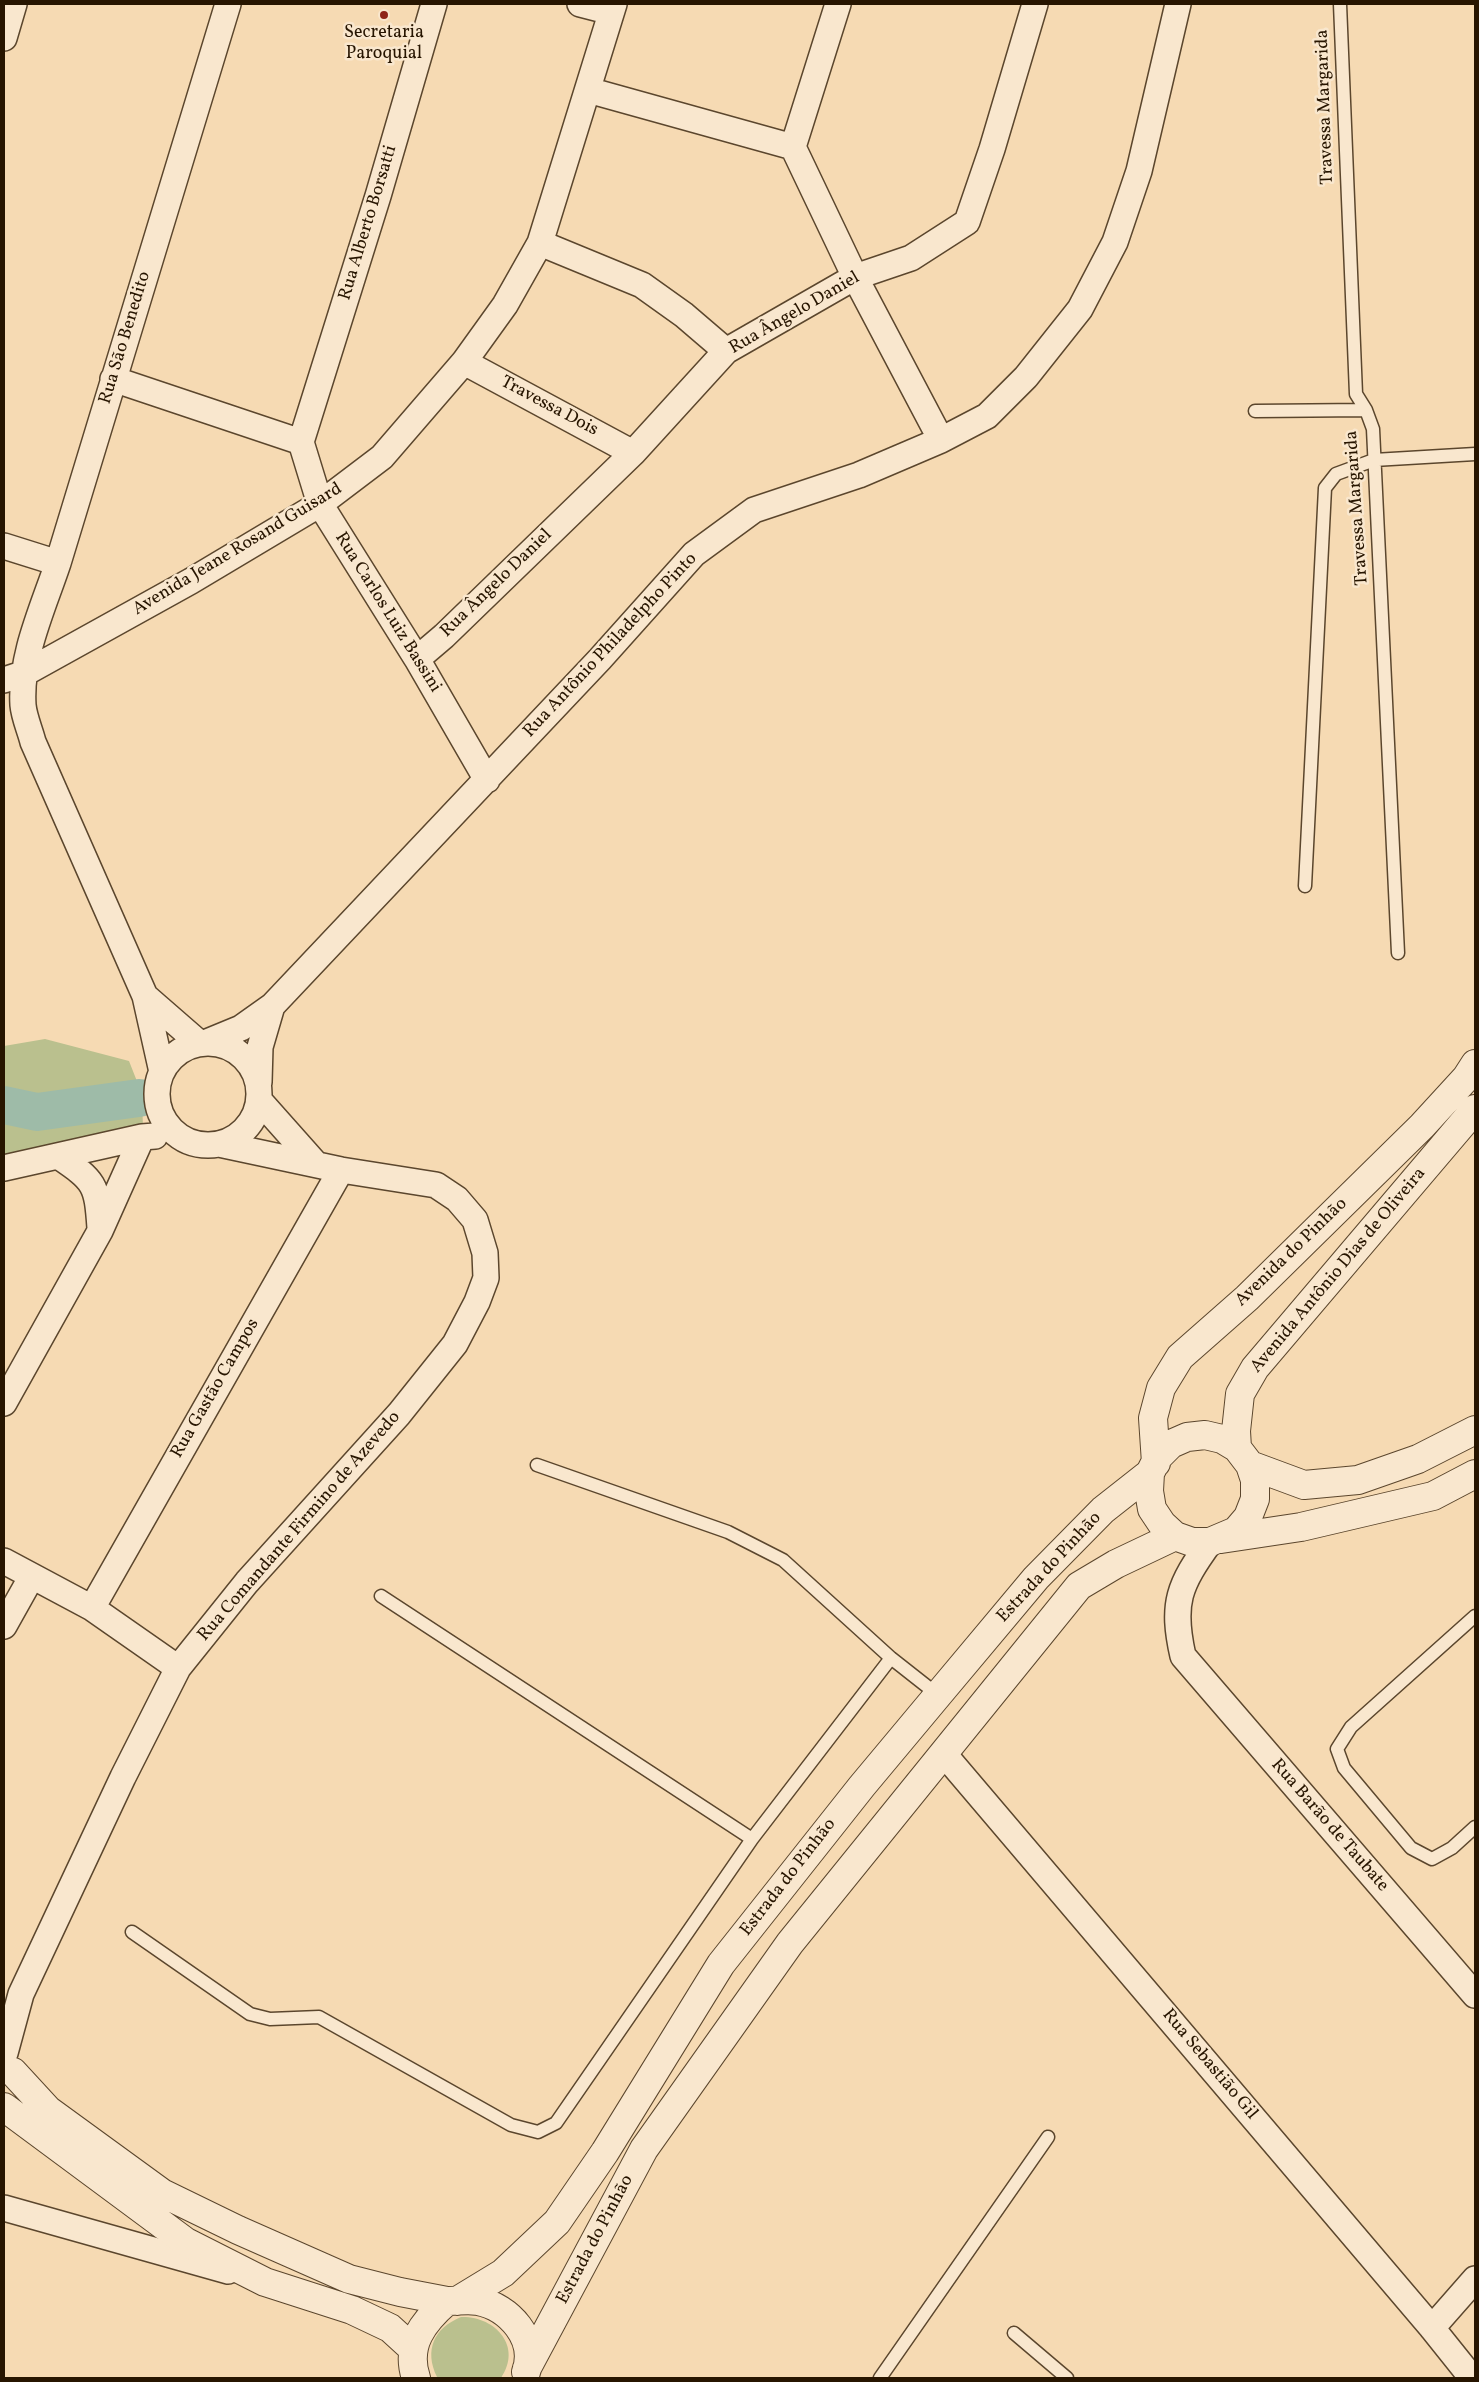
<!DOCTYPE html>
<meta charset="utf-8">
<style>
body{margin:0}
#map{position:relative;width:1479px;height:2382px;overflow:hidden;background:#f6dab3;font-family:Vollkorn,serif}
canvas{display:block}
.frame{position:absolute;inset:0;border:5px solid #271500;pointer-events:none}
</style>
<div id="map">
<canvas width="1479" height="2382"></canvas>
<div class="frame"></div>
</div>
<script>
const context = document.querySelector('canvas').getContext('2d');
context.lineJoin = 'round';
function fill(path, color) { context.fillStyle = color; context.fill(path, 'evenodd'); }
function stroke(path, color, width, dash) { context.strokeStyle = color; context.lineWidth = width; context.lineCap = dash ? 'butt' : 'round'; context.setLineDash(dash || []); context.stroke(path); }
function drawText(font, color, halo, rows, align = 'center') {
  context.font = font + ' Vollkorn,serif'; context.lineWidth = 5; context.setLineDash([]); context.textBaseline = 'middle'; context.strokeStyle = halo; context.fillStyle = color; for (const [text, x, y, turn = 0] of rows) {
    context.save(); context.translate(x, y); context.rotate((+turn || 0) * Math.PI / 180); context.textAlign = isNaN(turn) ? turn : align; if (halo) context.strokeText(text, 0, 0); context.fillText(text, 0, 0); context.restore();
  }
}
fill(new Path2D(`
 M45,1039L129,1061L142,1094L143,1130L4,1155V1046Z
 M461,2317C495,2316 523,2346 501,2378L437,2377C424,2350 434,2328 461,2317Z`), '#bac08e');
stroke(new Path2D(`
 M4,1105L37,1112L139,1098`), '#9ebba8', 38);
const service = new Path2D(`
 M1340,4L1356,394L1366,410L1373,429L1398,953
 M1255,411L1366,410
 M1305,886L1325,488L1336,474L1374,460L1475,454
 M537,1465L728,1532L783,1560L891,1658L938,1695
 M381,1596L752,1839
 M1475,1616L1351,1727L1337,1749L1344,1768L1411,1848L1432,1859L1452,1848L1475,1827
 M132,1932L250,2014L270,2019L319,2017L511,2125L538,2132L556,2123L752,1839L891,1658
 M1014,2333L1067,2378
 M880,2378L1048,2137`);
const minor = new Path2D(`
 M580,4L611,12
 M4,38L14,4
 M588,90L793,147L855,277L941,440
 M793,147L838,4
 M540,243L642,285L684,315L726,351
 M464,362L633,453
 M113,379L301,442
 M301,442L378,196L434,4
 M301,442L320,504L417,659L487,780
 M4,546L58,563
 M417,659L444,636L633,453L726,351L855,277L911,258L967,222L992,149L1035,4
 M4,680L25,673L191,581L320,504L382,457L464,362L505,305L540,243L614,4
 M145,996L199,1043
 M207,1042L241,1028L272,1006L600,659L694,554L754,510L859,475L941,440L987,416L1026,377L1080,309L1115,242L1139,171L1178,4
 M157 1094a51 51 0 1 1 102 0a51 51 0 1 1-102 0Z
 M162,1072L145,996L33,742C30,730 24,717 23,705C20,656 43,608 58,563L228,4
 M259,1082L260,1047L272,1006
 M259,1100L315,1163
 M58,1156C95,1181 97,1184 100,1228
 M4,1168L142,1137L155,1136
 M4,1403L100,1231L142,1137
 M1210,1542C1179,1585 1171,1603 1183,1656L1475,1995
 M4,1561L92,1608L178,1668
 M92,1608L341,1170
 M4,1626L32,1576
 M944,1754L1432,2328L1472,2378
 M5,2053L21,1994L123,1777L178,1668L247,1582L399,1414L455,1344L477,1302L486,1278L485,1253L475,1220L457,1199L436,1185L341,1170L219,1144
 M4,2208L228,2271
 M1432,2328L1475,2279`);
const tertiary = new Path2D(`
 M1237,1448L1236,1431L1240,1394L1255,1368L1475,1109
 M1156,1463L1153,1418L1161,1388L1180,1357L1247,1298L1422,1126L1466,1078L1475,1064
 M1250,1465L1304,1485L1358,1480L1418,1459L1475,1430
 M1221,1539L1301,1527L1433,1496L1475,1474
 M13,2072L48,2110L162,2193L238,2230L349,2279L400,2292L447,2301
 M4,2107L186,2242L265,2282L352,2310L390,2328L413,2349
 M457,2301L503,2273L557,2222L605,2152L721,1964L862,1786L938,1695L1036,1578L1103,1510L1150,1473L1158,1457L1171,1444L1187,1437L1205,1435L1222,1439L1237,1448L1250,1465L1255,1480V1499L1248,1517L1236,1531L1210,1542H1192L1175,1536L1162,1524L1152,1509L1149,1491L1150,1473
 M527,2368L644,2149L790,1943L1079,1586L1116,1564L1175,1536
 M416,2378C405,2345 423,2322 447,2301C457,2301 469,2299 478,2301C509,2307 538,2339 526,2372`);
stroke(service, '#5b462d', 15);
stroke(minor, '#5b462d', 28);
stroke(tertiary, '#5b462d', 30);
stroke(service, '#f9e7ce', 12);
stroke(minor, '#f9e7ce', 25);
stroke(tertiary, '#f9e7ce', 28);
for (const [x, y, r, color] of [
 [384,15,5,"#8f2418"]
]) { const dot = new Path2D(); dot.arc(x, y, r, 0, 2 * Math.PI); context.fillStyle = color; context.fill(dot); stroke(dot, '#f9e7ce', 2); }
drawText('18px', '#271500', '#f9e7ce', [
 ["Secretaria",384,34],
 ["Paroquial",384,55]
]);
drawText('18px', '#271500', '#f9e7ce', [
 ["Travessa Margarida",1326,107,-92],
 ["Rua Alberto Borsatti",369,223,-73],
 ["Rua Ângelo Daniel",795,314,-30],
 ["Rua São Benedito",126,338,-73],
 ["Travessa Dois",549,407,28],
 ["Travessa Margarida",1358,508,-94],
 ["Avenida Jeane Rosand Guisard",238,550,-31],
 ["Rua Ângelo Daniel",497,584,-44],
 ["Rua Carlos Luiz Bassini",387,613,58],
 ["Rua Antônio Philadelpho Pinto",611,646,-47],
 ["Avenida do Pinhão",1292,1253,-44],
 ["Avenida Antônio Dias de Oliveira",1339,1271,-50],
 ["Rua Gastão Campos",216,1389,-60],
 ["Rua Comandante Firmino de Azevedo",300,1527,-49],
 ["Estrada do Pinhão",1050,1568,-47],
 ["Rua Barão de Taubate",1329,1826,49],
 ["Estrada do Pinhão",789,1878,-52],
 ["Rua Sebastião Gil",1209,2065,50],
 ["Estrada do Pinhão",596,2240,-62]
]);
</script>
